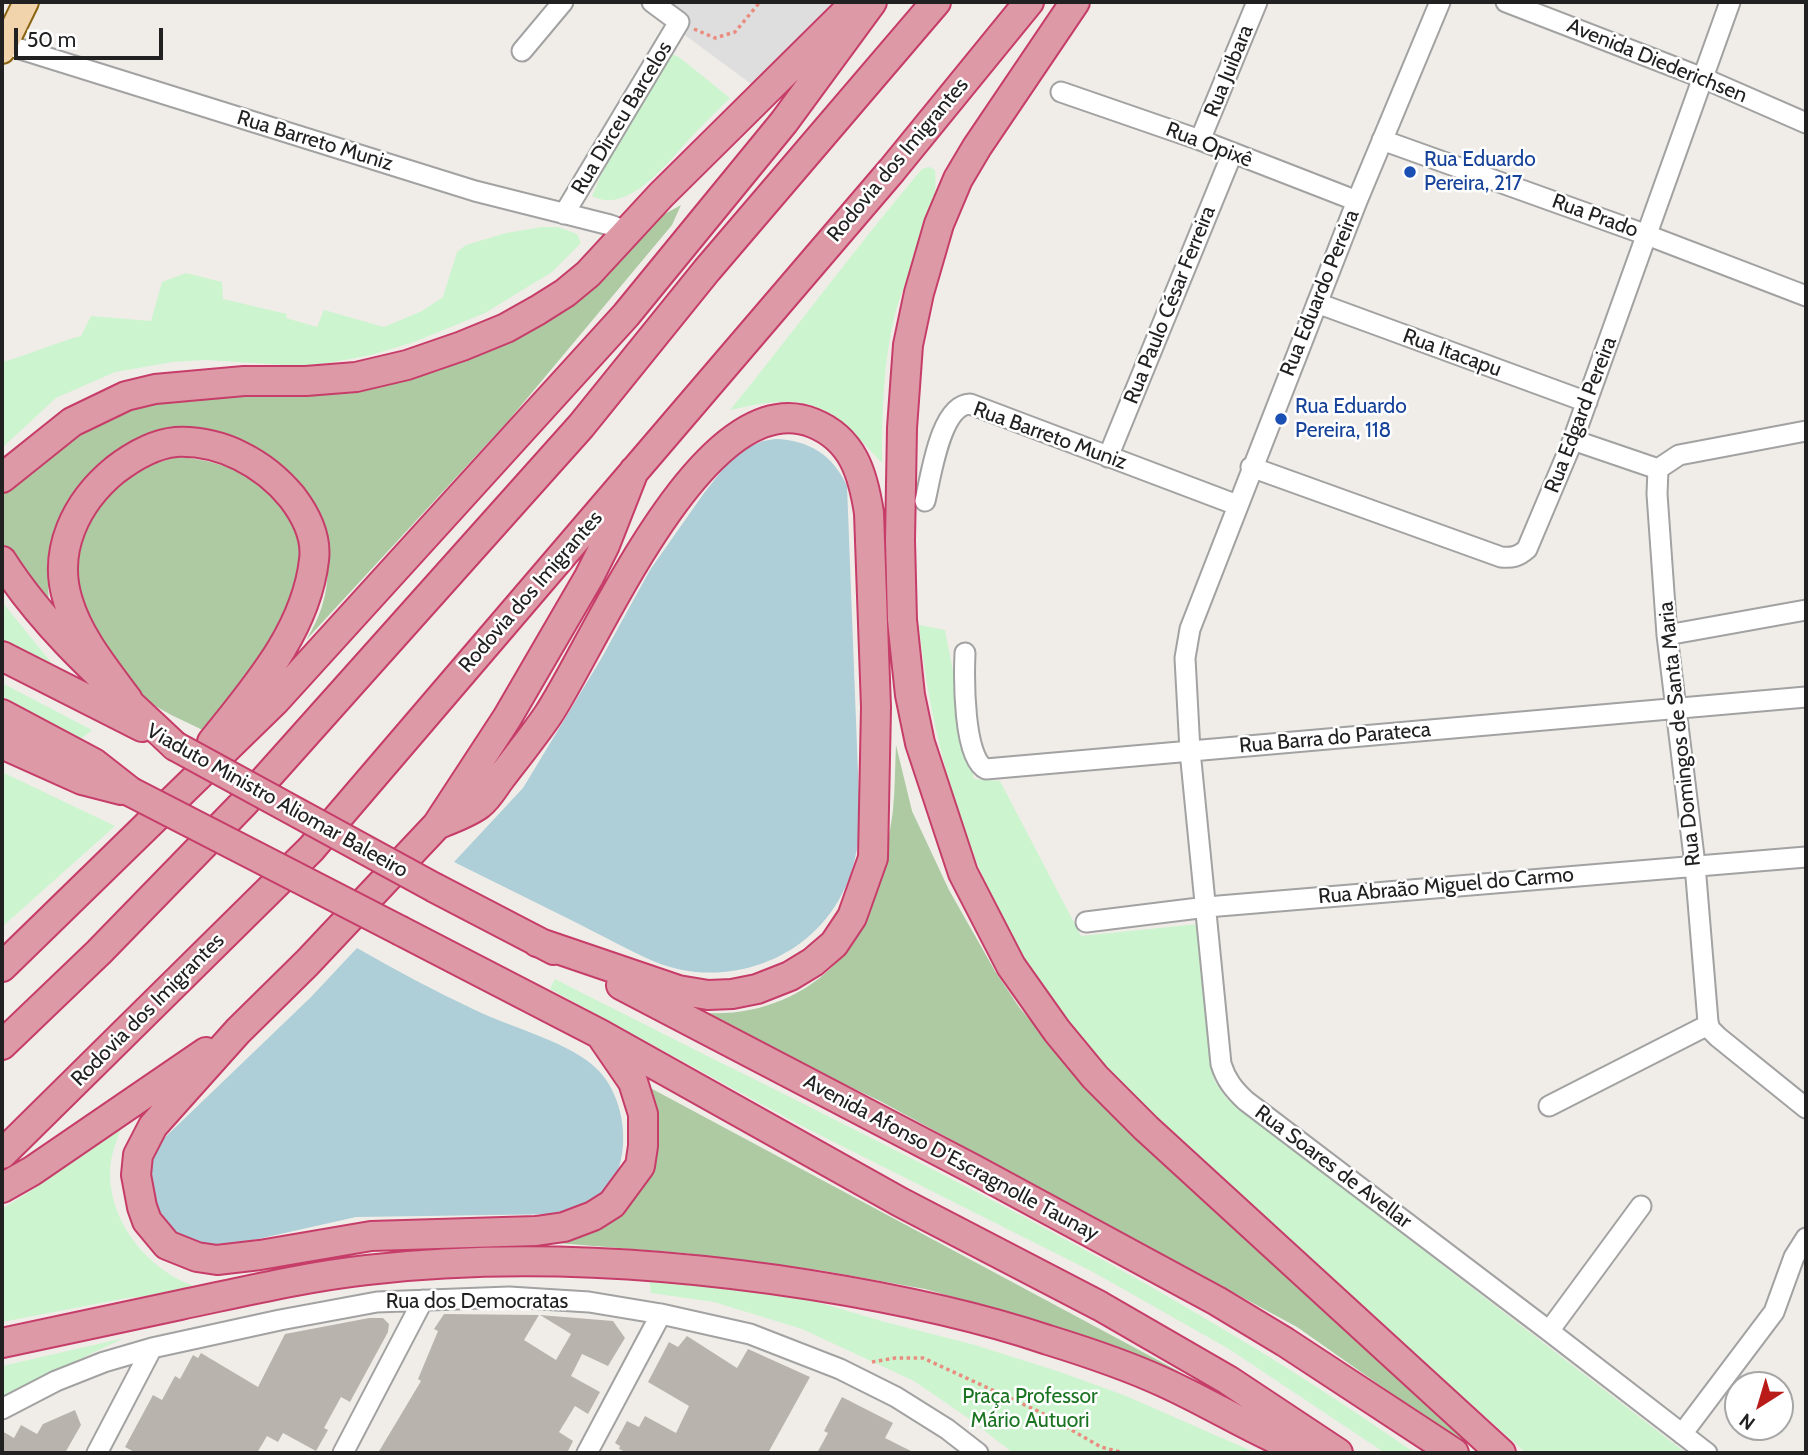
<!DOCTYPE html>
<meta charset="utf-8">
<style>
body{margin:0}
#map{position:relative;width:1808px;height:1455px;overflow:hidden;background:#f0ede8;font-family:Cabin,sans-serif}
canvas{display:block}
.frame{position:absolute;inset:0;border:4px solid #212121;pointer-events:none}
.north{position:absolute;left:1724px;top:1371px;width:70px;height:70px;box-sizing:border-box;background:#fff;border:2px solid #a6a6a6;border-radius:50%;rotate:217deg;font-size:19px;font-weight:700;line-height:28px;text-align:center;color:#212121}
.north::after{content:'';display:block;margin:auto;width:24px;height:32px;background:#b91b19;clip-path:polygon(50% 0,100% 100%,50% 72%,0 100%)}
.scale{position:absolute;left:14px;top:28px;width:149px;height:32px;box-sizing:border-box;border:4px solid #212121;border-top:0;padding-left:9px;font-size:21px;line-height:24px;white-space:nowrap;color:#212121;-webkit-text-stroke:5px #fff;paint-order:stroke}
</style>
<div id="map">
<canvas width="1808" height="1455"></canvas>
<div class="frame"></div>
<div class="north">N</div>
<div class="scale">50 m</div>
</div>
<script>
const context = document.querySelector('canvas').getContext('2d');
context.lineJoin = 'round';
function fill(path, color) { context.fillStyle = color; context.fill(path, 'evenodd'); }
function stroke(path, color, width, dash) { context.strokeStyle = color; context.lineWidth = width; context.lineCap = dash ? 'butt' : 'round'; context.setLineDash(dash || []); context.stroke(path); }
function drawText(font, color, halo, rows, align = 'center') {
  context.font = font + ' Cabin,sans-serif'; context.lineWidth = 5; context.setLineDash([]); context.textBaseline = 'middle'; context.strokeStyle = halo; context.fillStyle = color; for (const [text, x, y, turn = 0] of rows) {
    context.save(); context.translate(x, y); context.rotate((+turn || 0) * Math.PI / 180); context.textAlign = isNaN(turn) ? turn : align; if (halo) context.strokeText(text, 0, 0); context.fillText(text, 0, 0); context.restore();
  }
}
fill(new Path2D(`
 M640,2H837L762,92Z`), '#dfdede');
fill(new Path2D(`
 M681,205L672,225L509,420L306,640C325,610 331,581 326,546L219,438L91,474L66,506L50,544L47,564L49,605L10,556L2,541V492L20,478L52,447L129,405L220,394L283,397L361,390L438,371L473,357L508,341L603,276L661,216Z
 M176,457C213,459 252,471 276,501C284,511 292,521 296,533C316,589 238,687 208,733C190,723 168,715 151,703C134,691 120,666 109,648C99,632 87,614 81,596C68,547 97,492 141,469C152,464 164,461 176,457Z
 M896,745L912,811L949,890L995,971L1019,1007L1067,1064L1464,1436L1465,1440L1462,1443L1297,1327L880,1101L706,1019L707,1013C755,1016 805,997 838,961C867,928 888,853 893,810C895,789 895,767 896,745Z
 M643,1084L1180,1372L1013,1314L925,1289L819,1270L683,1253L556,1243L627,1203Z`), '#adcaa2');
fill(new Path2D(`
 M669,53L679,57L730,98C718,110 706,121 695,133C673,156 629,217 592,196L601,175Z
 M929,167L935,170C940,221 908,267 895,314C883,362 882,414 882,463C827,403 811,391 730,410C795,330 856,247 922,169Z
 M542,227H558L577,234L581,243L552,272L485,313L414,342L371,355L329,363L301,366L206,360L173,362L115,372L56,398L2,448V362C29,355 54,343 81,336L91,316L151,321L162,282L186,273L222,282L223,299L287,314L286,318L317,327L324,310L384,327L422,311L443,297L457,252L466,245L506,233Z
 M2,602L55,667L54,671L2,642Z
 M919,625L945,630L974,779L1000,781L1081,936L1198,924L1210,1062L1214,1080L1226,1098L1686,1453H1526L1153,1121C1136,1104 1116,1087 1100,1068C994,942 936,787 919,625Z
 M2,683L92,730L81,739L2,696Z
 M2,772L115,826L2,927Z
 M555,979C846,1128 1147,1264 1415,1453H1385L1229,1349L1093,1272L798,1124L550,989Z
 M122,1125C117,1140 110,1156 110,1172C109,1224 152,1275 201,1288L171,1294L127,1298L2,1322V1209L35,1188Z
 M649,1277L800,1297L885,1322L975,1345L1063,1373L1126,1396L1256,1453H1013L968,1418L914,1381L802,1329L714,1302L651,1293Z
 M124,1338L2,1396V1366Z`), '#ccf4cf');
fill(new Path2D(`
 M775,439C809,440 833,455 847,486L860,825C857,869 842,908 808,937C766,973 704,983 653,961C628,950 603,936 577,923C536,903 495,882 454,862L523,788L601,659L650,570L704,493L731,459L740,451L763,441Z
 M357,948C395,970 435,991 475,1010C511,1028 572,1042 599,1071C617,1090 625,1121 623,1145C620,1189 597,1200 560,1214L356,1217L218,1248C204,1245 188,1242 177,1234C150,1213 146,1173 158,1144L311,997Z`), '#aeced8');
fill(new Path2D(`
 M444,1314L539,1315L524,1340L556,1360L571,1334L540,1315L613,1321L625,1338L608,1366L582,1354L571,1376L600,1392L588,1414L575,1406L559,1432L573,1441L567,1453H378L421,1381L418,1379L438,1331L434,1329Z
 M369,1318H383L389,1324L388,1332L350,1402L341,1397L324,1428L328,1430L316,1451L283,1433L278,1442L267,1436L257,1453H136L125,1447L153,1395L162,1400L175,1376L180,1379L193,1355L198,1358L201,1353L258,1387L285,1334Z
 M687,1336L737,1368L748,1349L810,1377L768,1453H628L619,1449L620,1446L615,1443L627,1421L639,1427L645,1416L676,1433L689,1406L648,1382L669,1342L678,1347Z
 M842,1397L893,1423L885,1438L915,1453H817L828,1433L824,1431Z
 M75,1410L81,1425L65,1453H2V1431L14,1438L21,1425L37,1434L43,1424Z`), '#b9b3ae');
const minor = new Path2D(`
 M1440,2L1357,201L1190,629L1185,658L1190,751L1221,1064C1226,1080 1234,1090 1246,1101L1549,1331L1707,1453
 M1506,2L1703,78L1806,123
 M4,44L475,191L610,225L626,231
 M522,51L563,2
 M1061,92L1200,140L1357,201
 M1200,140L1257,2
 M1382,140L1647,235L1806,296
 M564,214L679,22L652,2
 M1317,303L1587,402
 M1806,431L1679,455L1658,469L1657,494L1667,635L1695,865L1708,1022L1710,1029L1718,1037L1806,1108
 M1573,440L1658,469
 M1108,457L1232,154
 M1251,467L1501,557C1512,558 1518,557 1527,549L1573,440L1730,2
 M925,501C931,477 940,405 970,404L1237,505
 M1667,635L1806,610
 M965,653C964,676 963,759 986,769L1806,697
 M1086,922L1207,907L1806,857
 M1549,1106L1708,1025
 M1549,1331L1641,1206
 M2,1409L56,1381L104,1362L152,1348L280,1320L377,1302L509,1297L589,1302L661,1314L750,1334L840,1369L896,1397L947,1429L978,1453
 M1682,1434L1774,1312L1794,1257L1806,1238
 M97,1453L152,1348
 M343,1453L423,1300
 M587,1453L661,1314`);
const major = new Path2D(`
 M2,51L26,2`);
const highway = new Path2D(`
 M1075,2L977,147L958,179L939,224L919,293L908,345L902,428L900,540L902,620L910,695L920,743L963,873L1011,966L1057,1031L1095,1077L1146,1128L1501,1453
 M2,478L72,422L126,396L155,389L244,381H306L356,377L407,365L462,346L506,328L538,310L565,293L588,274L661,195L850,8
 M2,561C48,633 114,688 175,746
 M2,656L142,727
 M128,700C106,670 79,638 68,601C52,551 76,502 115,470C132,457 154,444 176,442C221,440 264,463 292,497C305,514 317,537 314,560C306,631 255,688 212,742
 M2,714L94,763L131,792
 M2,744L82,780L121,790
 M437,825C450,819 469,813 480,804C488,798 494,787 500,779C516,758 533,737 548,715C595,645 704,379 813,423C853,439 863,474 869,513L876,707L873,858L852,917L834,944L813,962L790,976L757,989L732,994L708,995L678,990L537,942
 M435,888L554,950
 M401,931L600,1034L900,1202L1100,1306L1228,1380L1338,1453
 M2,967L275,701L626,315L784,122L872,2
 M621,985L973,1169L1217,1301L1285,1342L1454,1453
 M600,1034L633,1082L643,1114V1146L640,1166L612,1204L593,1216L564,1227L536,1231L371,1236L260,1255L217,1260L197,1257L167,1245L147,1221L142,1207L136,1175L138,1155L153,1126L238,1031L307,963L437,825L507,718L589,577L605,545L634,471
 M2,1045L99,952L244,803L581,426L707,270L936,2
 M2,1154L311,849L892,170L1029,2
 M2,1188L32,1171L206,1052
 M2,1343C61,1330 121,1318 180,1305C242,1292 304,1277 367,1270C515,1253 664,1262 811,1285C892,1298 971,1314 1048,1340C1087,1352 1126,1365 1163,1382C1212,1404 1258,1434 1308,1453`);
stroke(minor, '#a2a2a2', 23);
stroke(major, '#8b6412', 28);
stroke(highway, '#c63d6a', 32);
stroke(new Path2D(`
 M694,29L715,38L735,32L760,2
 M872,1362L895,1358H923L1040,1412L1101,1447L1124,1453`), '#ea8c80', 3.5, [3.5, 3.5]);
stroke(minor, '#fff', 19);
stroke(major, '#f1d4ac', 24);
stroke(highway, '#dd9aa6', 28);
const highwayBridge = new Path2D(`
 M175,746L435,888
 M131,792L401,931`);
stroke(highwayBridge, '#c63d6a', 32, []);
stroke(highwayBridge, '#dd9aa6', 28);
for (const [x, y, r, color] of [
 [1410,172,7,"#1a4fb4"],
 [1281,419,7,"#1a4fb4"]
]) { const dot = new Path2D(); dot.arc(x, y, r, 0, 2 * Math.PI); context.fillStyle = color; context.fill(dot); stroke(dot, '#fff', 2.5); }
drawText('21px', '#212121', '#fff', [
 ["Avenida Diederichsen",1657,61,22],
 ["Rua Juibara",1229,71,-68],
 ["Rua Dirceu Barcelos",622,118,-59],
 ["Rua Barreto Muniz",315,141,17],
 ["Rua Opixê",1209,145,21],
 ["Rodovia dos Imigrantes",898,160,-50],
 ["Rua Prado",1595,216,20],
 ["Rua Eduardo Pereira",1320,293,-68],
 ["Rua Paulo César Ferreira",1170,305,-68],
 ["Rua Itacapu",1452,353,20],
 ["Rua Edgard Pereira",1581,415,-69],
 ["Rua Barreto Muniz",1050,436,20],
 ["Rodovia dos Imigrantes",531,592,-49],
 ["Rua Domingos de Santa Maria",1680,734,-96],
 ["Rua Barra do Parateca",1335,738,-5],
 ["Viaduto Ministro Aliomar Baleeiro",277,801,29],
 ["Rua Abraão Miguel do Carmo",1446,886,-5],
 ["Rodovia dos Imigrantes",148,1010,-45],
 ["Avenida Afonso D'Escragnolle Taunay",951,1158,28],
 ["Rua Soares de Avellar",1333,1167,37],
 ["Rua dos Democratas",477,1302]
]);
drawText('21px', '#164399', '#fff', [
 ["Rua Eduardo",1424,160],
 ["Pereira, 217",1424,184],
 ["Rua Eduardo",1295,407],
 ["Pereira, 118",1295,431]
], 'left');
drawText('21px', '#1a7422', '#fff', [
 ["Praça Professor",1030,1397],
 ["Mário Autuori",1030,1421]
]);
</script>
